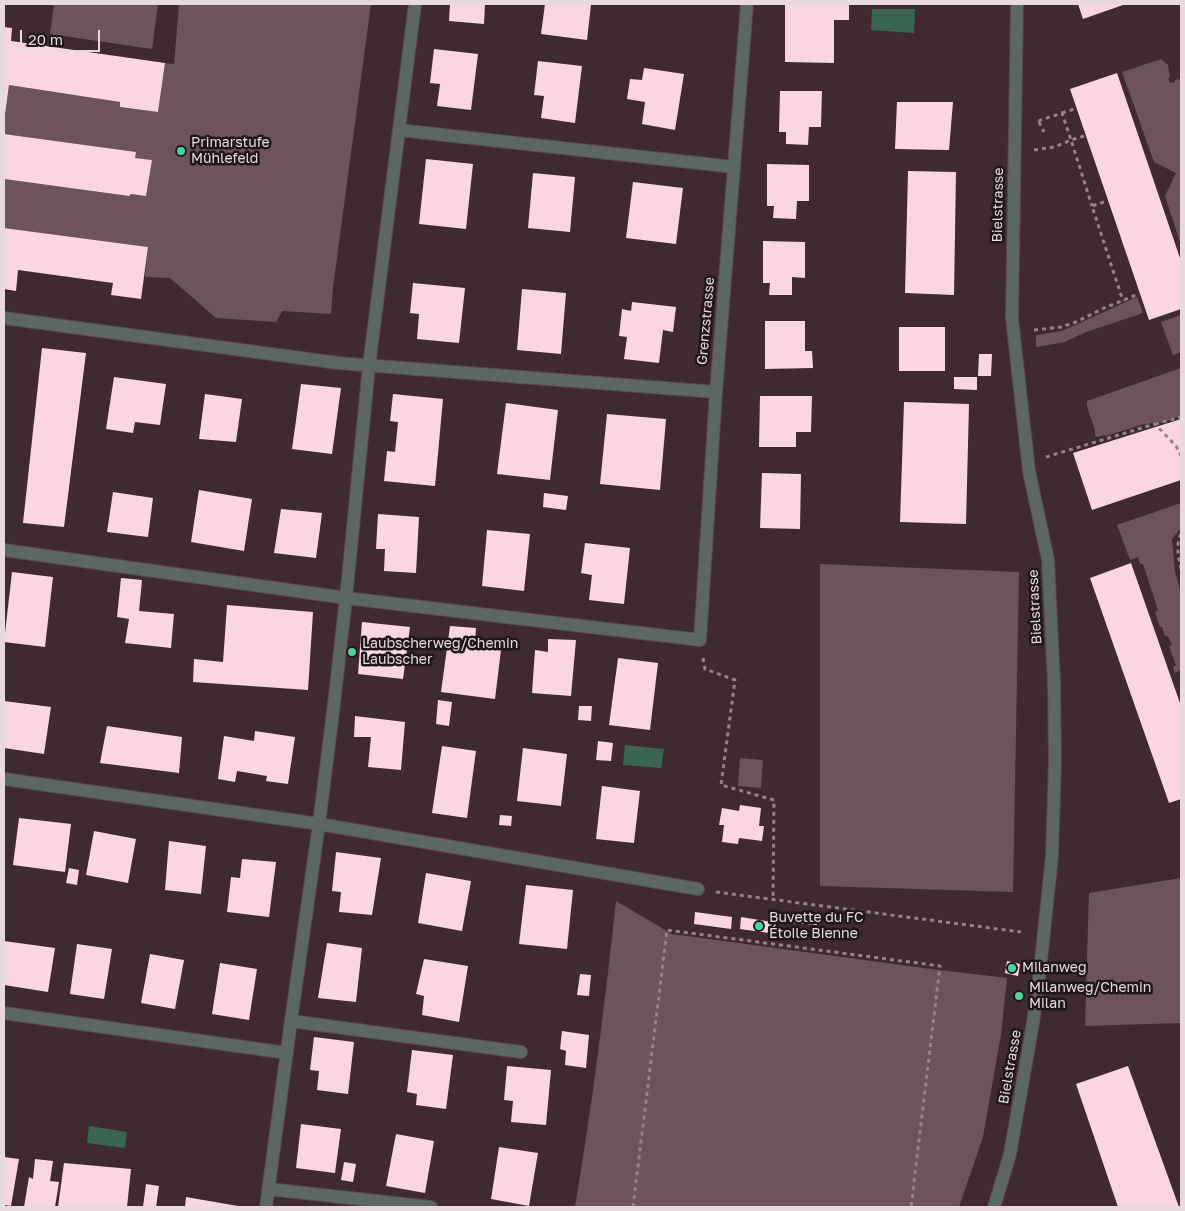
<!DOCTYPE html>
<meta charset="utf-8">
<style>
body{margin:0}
#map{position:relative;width:1185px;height:1211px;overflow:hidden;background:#3f2a32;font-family:"Golos Text",sans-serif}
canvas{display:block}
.frame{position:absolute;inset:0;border:5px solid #e7d9de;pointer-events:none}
.scale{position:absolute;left:20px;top:30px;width:80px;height:22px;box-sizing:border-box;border:2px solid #e7d9de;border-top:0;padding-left:6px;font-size:15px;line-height:18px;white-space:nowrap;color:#e7d9de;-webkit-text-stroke:4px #1f161a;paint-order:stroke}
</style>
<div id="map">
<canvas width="1185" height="1211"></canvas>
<div class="frame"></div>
<div class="scale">20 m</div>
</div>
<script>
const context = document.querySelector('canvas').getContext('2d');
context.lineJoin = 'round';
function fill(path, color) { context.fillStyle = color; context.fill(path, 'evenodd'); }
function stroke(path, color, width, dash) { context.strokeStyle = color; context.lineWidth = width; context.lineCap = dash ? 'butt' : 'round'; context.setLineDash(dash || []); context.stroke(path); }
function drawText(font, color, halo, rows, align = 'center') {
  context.font = font + ' "Golos Text",sans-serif'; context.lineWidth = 5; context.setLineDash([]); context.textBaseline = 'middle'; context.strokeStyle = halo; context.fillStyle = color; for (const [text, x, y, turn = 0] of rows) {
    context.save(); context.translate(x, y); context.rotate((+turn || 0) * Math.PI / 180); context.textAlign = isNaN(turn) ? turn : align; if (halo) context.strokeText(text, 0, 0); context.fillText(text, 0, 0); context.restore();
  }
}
fill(new Path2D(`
 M54,4H158L152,49L50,34Z
 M179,4H371L333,287L331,314L282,311L276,322L216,318L170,278L145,277L148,247L4,228V179L129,196L131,194L146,196L151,160L135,158V152L4,134V124L9,85L120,102V107L158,112L165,63L174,64Z
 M1161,59L1168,65L1170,77L1168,78L1170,83L1175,82V80L1181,79V245L1165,196L1176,173L1154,162L1122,72Z
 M1137,297L1143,313L1086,332L1065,342L1036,347V335L1062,331Z
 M1181,315V352L1173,355L1161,322Z
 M1181,368V416L1160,423L1158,421L1145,425L1144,424L1106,436L1104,435L1097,437L1095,436C1096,424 1086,413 1087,401Z
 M1181,503V528L1172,539L1175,572L1181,593V670L1175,673L1173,667L1176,665L1169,646L1172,645L1168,636H1165L1162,627H1160L1155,612L1158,610L1143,564H1140L1138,557L1130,560L1117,525Z
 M820,564L1019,572L1013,892L820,886Z
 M740,758L763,760L761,788L738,786Z
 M1181,878V1023L1085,1026L1089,893Z
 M616,901L672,934L931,969L1007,978L1001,1035L983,1137L959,1207H575C592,1106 605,1004 616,901Z`), '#6c535d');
fill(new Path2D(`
 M872,9H915L914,33L871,30Z
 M625,745L664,749L661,768L623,765Z
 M89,1126L127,1132L125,1148L87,1143Z`), '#3a6551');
fill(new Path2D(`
 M450,4H485L484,24L449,21Z
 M545,4H591L587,40L541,34Z
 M1078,4H1126L1083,19Z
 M785,5H849V20H834V63L785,62Z
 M4,27L12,28L11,41L165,63L158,112L120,107V102L9,85L5,115H4Z
 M434,49L478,54L471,110L437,106L440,84L430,83Z
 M538,61L582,66L575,123L541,118L544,96L534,95Z
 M644,68L684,74L675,130L642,124L645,102L627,99L630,79L642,80Z
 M1117,73L1181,261V309L1149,320L1070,89Z
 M780,91H822L821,127H809L808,145L786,144V132H779Z
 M897,102H953L949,150L895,149Z
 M4,134L136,152L135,158L152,160L146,196L131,194L129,196L4,179Z
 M426,159L473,164L466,229L419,224Z
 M767,164L809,165V201H797L796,219L773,218L774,206H767Z
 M908,171L956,172L954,295L905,293Z
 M533,173L575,177L570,232L528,228Z
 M633,182L683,188L676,244L626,238Z
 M4,228L148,247L141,299L111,295L113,283L18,270L16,291L4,289Z
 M763,241L805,242V278L792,277V295H769L770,283H763Z
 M413,283L465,288L459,343L417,339L419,314L410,313Z
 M522,289L566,293L561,354L517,350Z
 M632,302L676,307L673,332L663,330L659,363L624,359L627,337L619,336L622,309L631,311Z
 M765,321H805V351H812L813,368L765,369Z
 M899,327H945V371H899Z
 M42,348L86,353L64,527L23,523Z
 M979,354H992L991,376H978Z
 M114,377L166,384L160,425L135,422L133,433L106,429Z
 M954,377H977V390L954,389Z
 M301,384L341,388L332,454L292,449Z
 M205,394L242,399L236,442L199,439Z
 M393,394L443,399L435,486L384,481L387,451L395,452L398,422L390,421Z
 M760,396H812L811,432H796V447H759Z
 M904,402L969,404L966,524L900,522Z
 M506,403L558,410L550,480L497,474Z
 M607,414L666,419L660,490L600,484Z
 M1181,419V480L1092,510L1073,453Z
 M762,473L801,474L800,529L760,528Z
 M199,490L252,499L244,551L191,542Z
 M113,492L153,498L148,537L107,532Z
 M544,493L568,496L566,510L543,507Z
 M281,509L322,513L316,558L274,553Z
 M378,514L419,517L416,573L384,571L385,549H376Z
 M487,530L530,534L524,591L482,586Z
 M585,543L630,548L624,604L589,600L592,575L581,573Z
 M1131,563L1181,706V799L1169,803L1090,578Z
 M12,572L53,577L45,647L4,642Z
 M121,578L142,580L139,611L174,614L171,648L125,643L129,619L117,617Z
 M227,605L313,612L308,690L193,682L194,659L223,662Z
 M362,622L410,627L403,679L358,674Z
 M450,626L476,628L475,640L502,642L495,699L441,692Z
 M548,639L576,640L571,696L532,693L535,650L548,652Z
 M618,658L658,663L650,730L609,725Z
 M438,700L452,702L449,726L436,724Z
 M4,701L51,707L44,754L4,748Z
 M579,706H592L591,721L578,720Z
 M355,716L405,722L401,770L368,767L371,737H354Z
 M107,726L182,737L179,773L100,763Z
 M255,731L295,737L288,784L266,781L267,776L237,771L235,782L218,779L224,736L254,741Z
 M598,741L613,743L611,761L596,760Z
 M442,746L476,751L467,818L432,813Z
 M523,748L567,754L561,806L517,801Z
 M602,786L640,791L634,843L596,839Z
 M740,805L761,808L759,826H764L762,841L739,838L738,844L722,842L724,825H719L722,808L739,811Z
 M500,815L512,816L511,826L499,825Z
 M19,818L71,824L65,872L13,865Z
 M94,831L136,839L128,883L86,875Z
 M169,841L206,846L201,894L165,890Z
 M336,852L381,858L372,915L339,912L341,892L332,891Z
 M242,859L276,862L269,917L227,912L231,877L240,878Z
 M69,868L79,870L77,885L66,883Z
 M426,873L471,881L462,931L418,923Z
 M526,885L573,890L567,949L519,944Z
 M695,912L732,917L731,929L694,924Z
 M793,914L818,916L817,925L792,923Z
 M741,917L778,923L776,934L740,929Z
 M4,941L55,948L48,992L4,985Z
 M327,943L362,948L356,1002L318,998Z
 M77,944L112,949L104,999L70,994Z
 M150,954L184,960L175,1009L141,1003Z
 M424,959L468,966L459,1022L422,1015L424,996L416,994Z
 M1007,961L1020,964L1018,976L1005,973Z
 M220,963L257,969L249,1020L212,1014Z
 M580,974L591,975L589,996L577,995Z
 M562,1031L589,1035L586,1068L565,1065L566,1051L560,1049Z
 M314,1037L354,1042L348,1094L317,1090L319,1071L310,1070Z
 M412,1050L453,1055L446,1109L416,1105L417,1094L407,1092Z
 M507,1066L551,1070L546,1125L511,1122L513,1101L504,1100Z
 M1128,1066L1179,1207H1118L1076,1084Z
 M301,1124L341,1129L335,1173L296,1168Z
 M396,1134L434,1141L425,1193L386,1186Z
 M499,1147L538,1153L529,1206L491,1199Z
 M4,1157L19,1159L11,1206L4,1205Z
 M35,1159L53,1161L50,1181L59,1182L55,1207H24L29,1177L33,1179Z
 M344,1162L356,1164L353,1182L341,1180Z
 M64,1163L131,1169L127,1207H58Z
 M146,1184L159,1186L156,1207H143Z
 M186,1197L238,1206V1207H185Z`), '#fbd5e3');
const minor = new Path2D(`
 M399,130L734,167
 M4,318L338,363L716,392
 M4,550L346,598L700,640L716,392L747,4
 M4,779L319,824L698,889
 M4,1013L287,1053
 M291,1021L521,1052
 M268,1189L431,1207
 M266,1207L291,1021L319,824L334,704L346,598L369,366L415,4
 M994,1207L1010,1154L1033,1023L1040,970L1052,856L1055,761L1054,684L1048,560L1029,471L1012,318L1017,4`);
stroke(minor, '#5a464e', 14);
stroke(new Path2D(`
 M1062,113L1074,109
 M1039,122L1044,132
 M1084,136L1071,140L1092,206
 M1034,150L1054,147L1071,140L1062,113L1035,122
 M1104,202L1092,206L1123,301
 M1034,330L1061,327L1076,322L1104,308L1136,295
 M1155,424L1181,417
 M1046,457L1155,424L1176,446L1181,456
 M1181,534C1175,546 1179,557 1181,569
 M703,658L705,669L735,680L721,785L774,800L773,899
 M716,892L1021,932
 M633,1207L667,930L940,966L911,1207`), '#95838a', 3, [4, 4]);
stroke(minor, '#5d6762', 12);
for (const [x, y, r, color] of [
 [181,151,5,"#49d49c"],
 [352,652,5,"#49d49c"],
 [759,926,5,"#49d49c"],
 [1012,968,5,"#49d49c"],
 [1019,996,5,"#49d49c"]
]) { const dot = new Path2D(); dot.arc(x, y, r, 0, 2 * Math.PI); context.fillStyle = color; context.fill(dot); stroke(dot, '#1f161a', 2); }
drawText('14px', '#e7d9de', '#1f161a', [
 ["Primarstufe",191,143],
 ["Mühlefeld",191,159],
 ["Laubscherweg/Chemin",362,644],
 ["Laubscher",362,660],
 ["Buvette du FC",769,918],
 ["Étoile Bienne",769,934],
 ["Milanweg",1022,968],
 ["Milanweg/Chemin",1029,988],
 ["Milan",1029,1004]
], 'left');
drawText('14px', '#e7d9de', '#1f161a', [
 ["Bielstrasse",998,205,-89],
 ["Grenzstrasse",706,321,-85],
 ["Bielstrasse",1035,607,-93],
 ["Bielstrasse",1010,1067,-80]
]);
</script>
